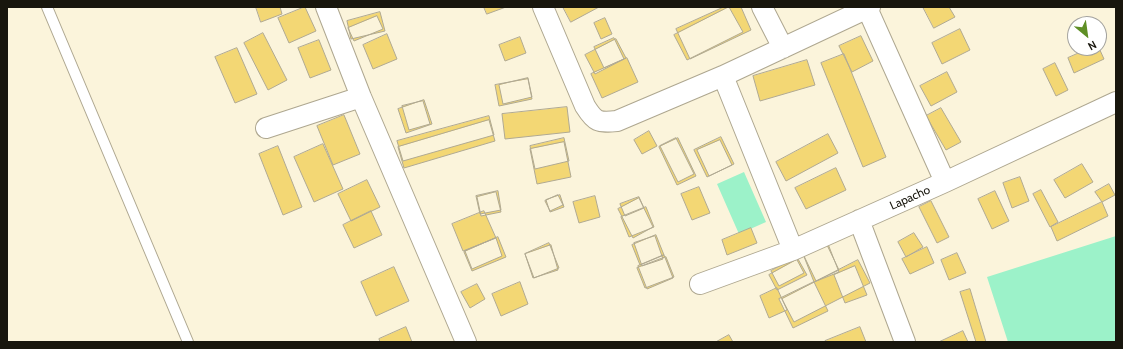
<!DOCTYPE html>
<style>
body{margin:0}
#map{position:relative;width:1123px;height:349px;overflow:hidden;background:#fbf4db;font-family:Cabin,sans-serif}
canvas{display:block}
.frame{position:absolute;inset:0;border:8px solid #18160d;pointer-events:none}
.north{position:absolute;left:1067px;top:16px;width:40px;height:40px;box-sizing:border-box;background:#fff;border:1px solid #a3a29e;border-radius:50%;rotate:151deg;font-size:11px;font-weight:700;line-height:16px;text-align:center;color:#18160d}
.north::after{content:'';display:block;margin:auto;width:14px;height:18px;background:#5f8f25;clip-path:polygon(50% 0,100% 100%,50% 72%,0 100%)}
</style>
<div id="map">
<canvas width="1123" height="349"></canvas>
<div class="frame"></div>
<div class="north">N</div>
</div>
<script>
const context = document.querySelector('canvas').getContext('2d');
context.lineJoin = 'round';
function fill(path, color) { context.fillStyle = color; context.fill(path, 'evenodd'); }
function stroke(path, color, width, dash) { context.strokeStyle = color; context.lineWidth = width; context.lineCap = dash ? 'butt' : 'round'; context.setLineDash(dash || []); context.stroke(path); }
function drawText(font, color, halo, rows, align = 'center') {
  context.font = font + ' Cabin,sans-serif'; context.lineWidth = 4; context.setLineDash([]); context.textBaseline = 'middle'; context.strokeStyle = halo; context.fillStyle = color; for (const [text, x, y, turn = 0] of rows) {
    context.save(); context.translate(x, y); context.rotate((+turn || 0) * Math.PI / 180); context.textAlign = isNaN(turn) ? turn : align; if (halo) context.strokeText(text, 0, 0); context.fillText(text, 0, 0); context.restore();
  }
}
fill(new Path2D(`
 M744,172L766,222L739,234L717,184Z
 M1116,236V342H1008L987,277Z`), '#9cf2c9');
const building = new Path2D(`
 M256,7H280L282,14L261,22Z
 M305,7L316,31L289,43L278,18Z
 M484,7H506L487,14Z
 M563,7H599L571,22Z
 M724,7H741L751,30L690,59L676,29Z
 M729,7L743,32L687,60L674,35Z
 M923,7H949L955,17L934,28Z
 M380,12L385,31L351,39L347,21Z
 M377,16L383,29L354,41L348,28Z
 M605,18L612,34L601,39L594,23Z
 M960,29L970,50L942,64L932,43Z
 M263,33L287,80L268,90L244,43Z
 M387,34L397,59L373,69L363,45Z
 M861,36L873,61L852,72L839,46Z
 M520,37L526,53L505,61L499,45Z
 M614,38L624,59L604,68L594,47Z
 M616,39L626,58L595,74L585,55Z
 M319,40L331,70L310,78L298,48Z
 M237,48L257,94L235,103L215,57Z
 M1090,48H1099L1104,59L1074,73L1068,58Z
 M844,54L886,157L863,167L821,63Z
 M627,58L638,82L602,98L591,74Z
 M807,60L815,85L760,101L753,76Z
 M1055,63L1068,90L1056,96L1043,69Z
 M947,72L957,92L931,106L920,86Z
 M528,78L532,97L503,104L499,85Z
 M528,79L532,99L499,106L495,85Z
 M424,100L432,124L406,133L398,109Z
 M423,101L430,124L409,130L402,106Z
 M567,107L570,132L505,139L502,114Z
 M941,108L961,142L946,150L926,116Z
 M344,115L360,154L333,165L317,126Z
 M489,116L494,135L403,161L397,141Z
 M489,120L495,141L404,168L398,147Z
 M649,131L657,146L642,154L634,140Z
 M828,134L838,153L786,181L776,162Z
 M721,137L734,164L707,177L694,150Z
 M564,138L569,161L535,169L530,146Z
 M676,138L694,174L678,182L660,146Z
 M678,138L696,176L677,185L659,147Z
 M720,140L732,165L709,176L697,150Z
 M564,142L571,177L537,184L530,149Z
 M323,144L343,189L314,202L294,157Z
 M278,146L302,207L283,215L259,154Z
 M1082,164L1093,182L1065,198L1054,180Z
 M836,168L846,190L806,209L795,188Z
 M1020,177L1029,201L1012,208L1003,183Z
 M367,180L380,207L351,221L338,194Z
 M1109,184L1115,195L1102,202L1095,192Z
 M699,187L710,213L692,220L681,194Z
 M1041,190L1058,222L1050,227L1033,194Z
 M498,191L501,210L480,214L476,196Z
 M995,191L1009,221L992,229L978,199Z
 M496,192L501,212L481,216L477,197Z
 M558,195L563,205L550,211L545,201Z
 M560,195L564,207L550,212L546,200Z
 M595,196L600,217L579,223L573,202Z
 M639,197L644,208L625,216L620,204Z
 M639,198L653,227L633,238L618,209Z
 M931,201L949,237L937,243L919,207Z
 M1102,202L1108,216L1057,241L1051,227Z
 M646,207L654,227L629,237L621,217Z
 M371,211L382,235L354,248L343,225Z
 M484,211L496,238L463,251L452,224Z
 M751,228L757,243L727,255L722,240Z
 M914,233L923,247L906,257L898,242Z
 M656,235L664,255L640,265L632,245Z
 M655,236L663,259L642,266L634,243Z
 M498,237L506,257L472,271L464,252Z
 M496,238L502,256L472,269L465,251Z
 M549,243L559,268L534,278L525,254Z
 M828,244L839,272L814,282L803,254Z
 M551,245L558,270L533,278L525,254Z
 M827,245L839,270L816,281L804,256Z
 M927,247L934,263L910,274L902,259Z
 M957,253L966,273L949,280L941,260Z
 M664,255L673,278L647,289L638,266Z
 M666,257L674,277L645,288L637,268Z
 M796,258L804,273L779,286L771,271Z
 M798,259L807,275L777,290L769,275Z
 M858,260L870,283L794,322L782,299Z
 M855,266L867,295L845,303L834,275Z
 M394,267L409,301L376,316L361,282Z
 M520,282L528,304L501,316L492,294Z
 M814,282L828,311L793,328L779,299Z
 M477,284L485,299L470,308L461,292Z
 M777,288L787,310L769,318L760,296Z
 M970,289L986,342H976L960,292Z
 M406,327L412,342H380L379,339Z
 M860,327L866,342H825V341Z
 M963,331L968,342H939Z
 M729,335L733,342H716Z`);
fill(building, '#f3d774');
stroke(building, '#b0a992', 1);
const service = new Path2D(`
 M47,7L188,342`);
const minor = new Path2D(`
 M326,7L361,97L466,342
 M543,7L585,106C595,122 598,123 617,121L723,76L870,7
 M762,7L783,48
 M867,8L945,182
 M723,76L793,250
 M266,128L361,97
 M859,220L905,342
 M700,284L793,250L945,182L1116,102`);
stroke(service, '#aea790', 12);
stroke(minor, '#aea790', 22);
stroke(service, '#fff', 10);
stroke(minor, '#fff', 20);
drawText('12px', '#18160d', '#fff', [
 ["Lapacho",910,198,-24]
]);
</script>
